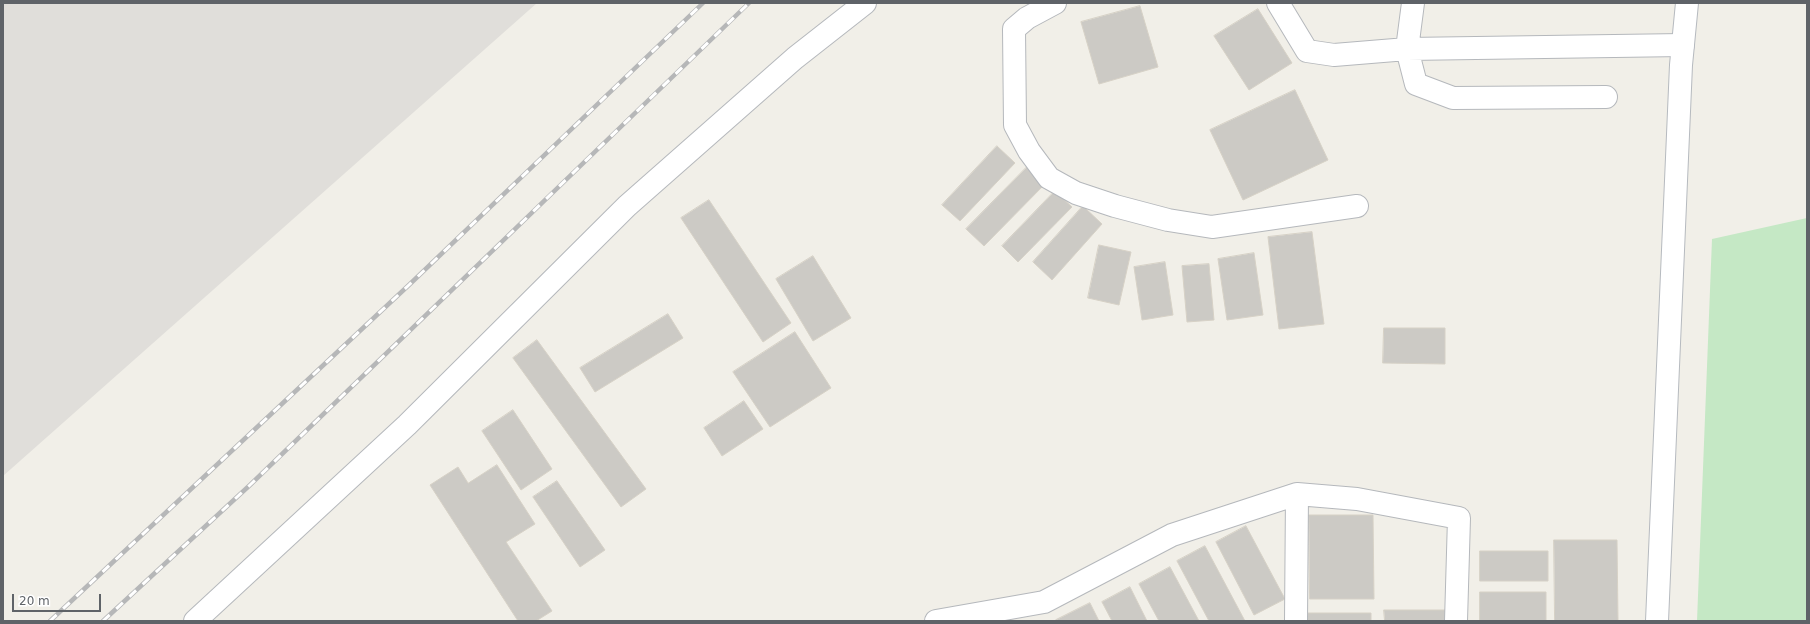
<!DOCTYPE html>
<style>
body{margin:0}
#map{position:relative;width:1810px;height:624px;overflow:hidden;background:#f1efe8;font-family:"DejaVu Sans",sans-serif}
canvas{display:block}
.frame{position:absolute;inset:0;border:4px solid #5f6368;pointer-events:none}
.scale{position:absolute;left:12px;top:594px;width:89px;height:18px;box-sizing:border-box;border:2px solid #5f6368;border-top:0;padding-left:5px;font-size:12px;line-height:14px;white-space:nowrap;color:#5f6368;-webkit-text-stroke:3px #fff;paint-order:stroke}
</style>
<div id="map">
<canvas width="1810" height="624"></canvas>
<div class="frame"></div>
<div class="scale">20 m</div>
</div>
<script>
const context = document.querySelector('canvas').getContext('2d');
context.lineJoin = 'round';
function fill(path, color) { context.fillStyle = color; context.fill(path, 'evenodd'); }
function stroke(path, color, width, dash) { context.strokeStyle = color; context.lineWidth = width; context.lineCap = dash ? 'butt' : 'round'; context.setLineDash(dash || []); context.stroke(path); }
fill(new Path2D(`
 M3,3H537L3,476Z`), '#e0deda');
fill(new Path2D(`
 M1807,218V621H1697L1712,239Z`), '#c5e8c5');
const building = new Path2D(`
 M1140,6L1158,67L1099,84L1081,22Z
 M1258,9L1292,63L1249,90L1214,36Z
 M1295,90L1328,160L1243,200L1210,130Z
 M997,146L1015,163L960,221L942,205Z
 M1027,167L1044,185L984,246L966,229Z
 M1055,191L1072,207L1018,262L1002,246Z
 M709,200L791,323L763,342L681,218Z
 M1083,206L1102,224L1052,280L1033,262Z
 M1312,232L1324,324L1279,329L1268,237Z
 M1099,245L1131,252L1119,305L1088,298Z
 M1254,253L1263,315L1227,320L1218,259Z
 M813,256L851,318L813,341L776,279Z
 M1165,262L1173,315L1142,320L1134,267Z
 M1209,264L1214,320L1187,322L1182,266Z
 M668,314L683,338L595,392L580,368Z
 M1384,328H1445V364L1383,363Z
 M795,332L831,388L770,427L733,372Z
 M537,340L646,489L621,507L513,358Z
 M744,401L763,429L722,456L704,428Z
 M513,410L552,469L521,490L482,431Z
 M497,465L535,524L506,542L552,611L536,621H518L430,485L458,467L468,483Z
 M557,481L605,550L580,567L533,497Z
 M1309,515H1373L1374,599H1310Z
 M1246,526L1285,599L1254,615L1216,542Z
 M1554,540H1617L1618,621H1555Z
 M1205,546L1245,621H1209L1177,561Z
 M1480,551H1548V581H1480Z
 M1170,567L1199,621H1159L1139,584Z
 M1130,587L1147,621H1112L1102,602Z
 M1480,592H1546V621H1480Z
 M1090,603L1099,621H1057L1056,620Z
 M1384,610H1445V621H1385Z
 M1307,613H1371V621H1307Z`);
fill(building, '#cccac5');
stroke(building, '#d6d1c6', 1);
const street = new Path2D(`
 M1055,3L1027,18L1014,29L1015,125L1029,151L1049,178L1076,193L1115,206L1168,220L1212,227L1357,206
 M1278,3L1307,51L1334,55L1407,49L1413,3
 M1606,97L1453,98L1416,84L1407,49L1683,45
 M195,621L407,425L627,206L795,58L865,3
 M936,621L1044,602L1172,535L1297,494
 M1296,621L1297,494L1357,499L1459,518L1456,621`);
const secondary = new Path2D(`
 M1657,621L1681,65L1687,3`);
stroke(street, '#b5b8bc', 24);
stroke(secondary, '#b6babf', 24);
stroke(street, '#fff', 22);
stroke(secondary, '#fff', 22);
const rail = new Path2D(`
 M50,621L410,284L703,3
 M103,621L250,485L749,3`);
stroke(rail, '#b6b7b8', 4.5);
stroke(rail, '#fff', 3, [9]);
</script>
